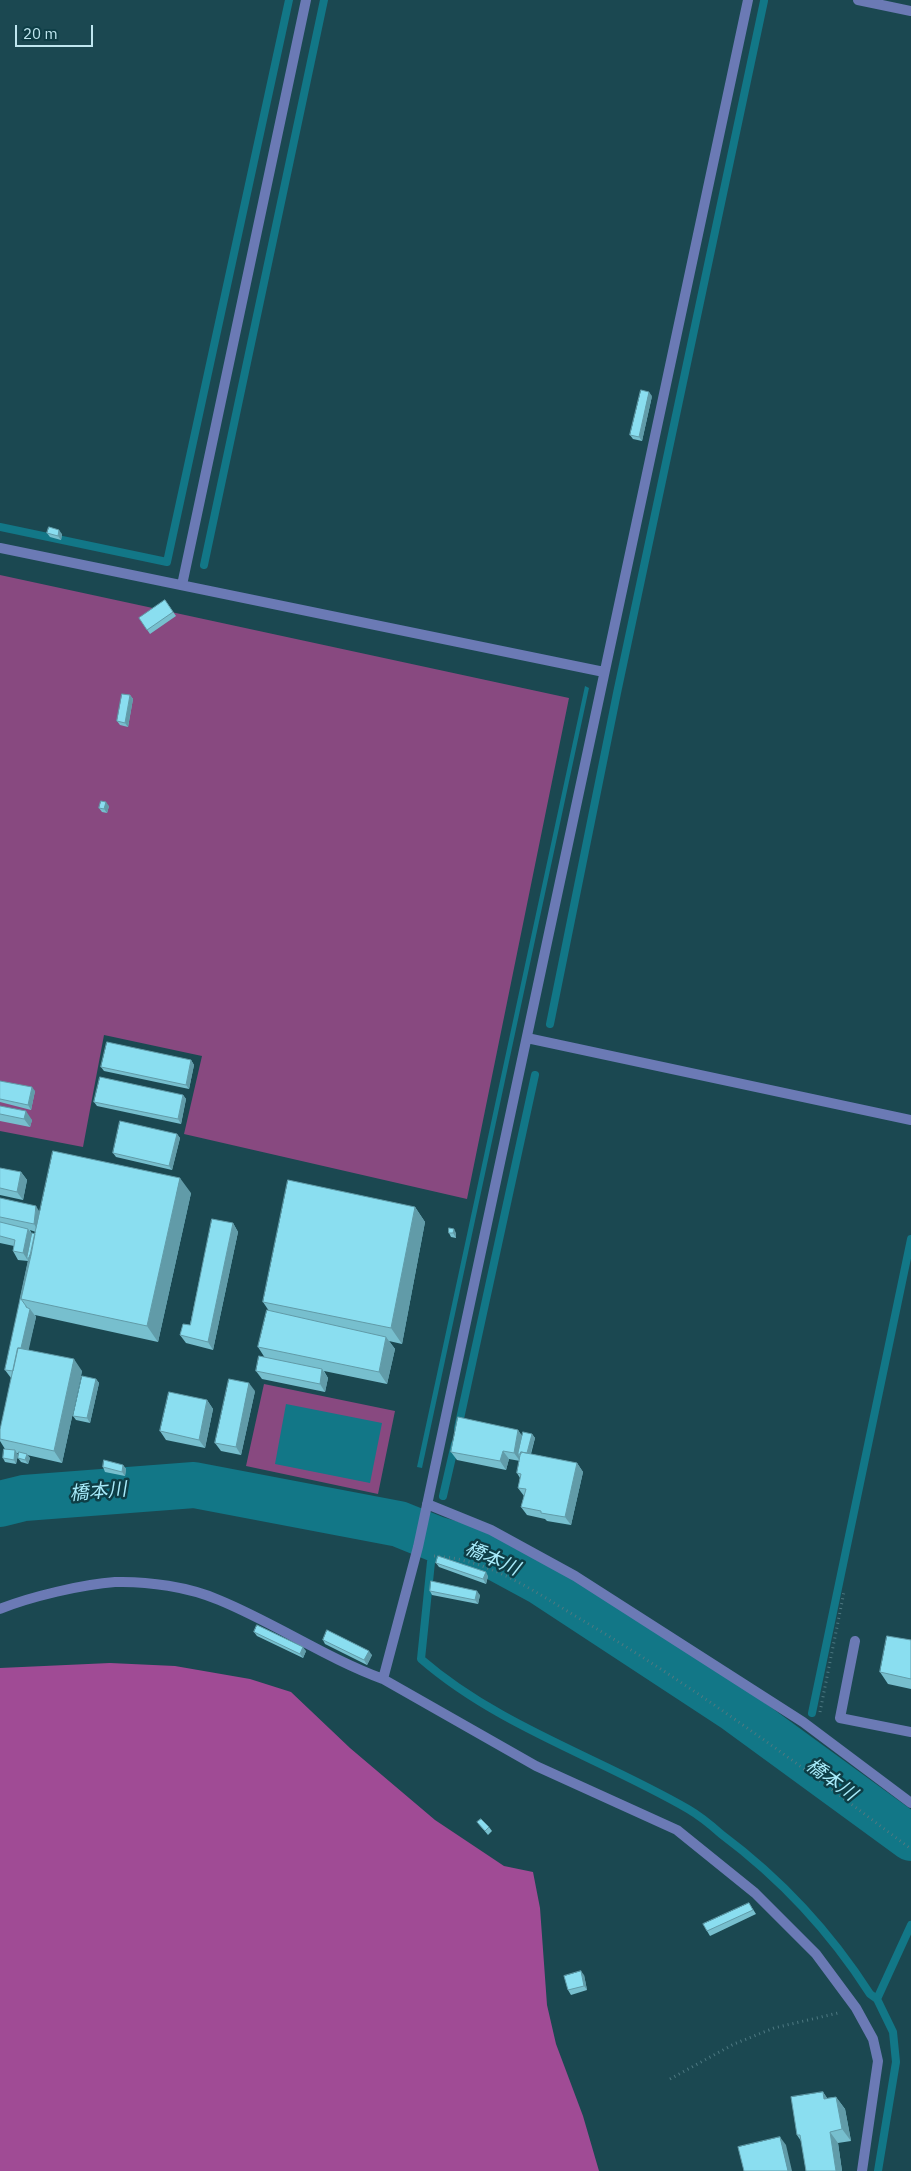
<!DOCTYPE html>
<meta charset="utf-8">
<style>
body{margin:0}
#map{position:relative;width:911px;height:2171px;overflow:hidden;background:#1b4851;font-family:"IBM Plex Sans",sans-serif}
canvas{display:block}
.scale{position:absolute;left:15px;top:25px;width:78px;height:22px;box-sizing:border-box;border:2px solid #bfe6ef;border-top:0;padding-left:6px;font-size:15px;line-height:18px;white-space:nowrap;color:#bfe6ef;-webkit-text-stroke:4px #0e3e46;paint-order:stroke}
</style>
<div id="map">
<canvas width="911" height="2171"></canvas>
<div class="scale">20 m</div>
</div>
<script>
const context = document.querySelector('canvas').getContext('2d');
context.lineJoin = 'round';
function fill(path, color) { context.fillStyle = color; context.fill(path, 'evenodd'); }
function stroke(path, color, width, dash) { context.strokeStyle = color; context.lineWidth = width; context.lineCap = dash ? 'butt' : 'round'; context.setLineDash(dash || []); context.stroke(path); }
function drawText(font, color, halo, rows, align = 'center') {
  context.font = font + ' "IBM Plex Sans","Noto Sans JP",sans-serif'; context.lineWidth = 5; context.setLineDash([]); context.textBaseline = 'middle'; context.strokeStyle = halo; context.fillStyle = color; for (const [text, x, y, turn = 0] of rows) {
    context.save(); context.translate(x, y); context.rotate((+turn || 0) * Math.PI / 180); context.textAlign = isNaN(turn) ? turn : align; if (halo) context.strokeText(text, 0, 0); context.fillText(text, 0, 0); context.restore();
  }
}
fill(new Path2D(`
 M0,575L569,698L467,1199L184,1134L202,1056L104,1035L83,1147L0,1131Z
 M264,1384L395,1411L378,1494L246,1466Z`), '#884980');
fill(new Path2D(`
 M110,1663L175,1666L250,1679L291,1692L350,1748L435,1820L504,1866L533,1872L540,1908L547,2005L556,2044L583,2116L599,2171H0V1668Z`), '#a04b95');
fill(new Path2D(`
 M585,686L589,688L422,1468L417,1467Z
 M286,1404L382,1423L370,1483L275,1464Z`), '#127787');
stroke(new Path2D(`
 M0,527L167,562L289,0
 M204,565L324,0
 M550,1024L617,693L764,1
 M458,1428L535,1075
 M443,1496L455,1444
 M431,1562L421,1659C498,1726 600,1758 688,1809C700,1816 711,1825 721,1834C780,1878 831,1933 870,1994L877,1999L893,2032L896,2062L878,2171
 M812,1713L911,1239
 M877,1999L911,1925`), '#127787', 8);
stroke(new Path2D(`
 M0,1504L24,1498L194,1485L399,1524L436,1539L493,1556L541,1582L733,1708L911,1838`), '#127787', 46);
stroke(new Path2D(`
 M434,1556C490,1559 535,1592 582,1620C697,1688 804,1768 911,1849
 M820,1712L844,1592
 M670,2079L734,2044L774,2028L838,2013`), '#4e7982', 3, [1, 4]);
stroke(new Path2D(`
 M855,1641L840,1718L911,1732`), '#6b7ab5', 10);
stroke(new Path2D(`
 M748,0L418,1547L383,1679L536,1766L677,1830L755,1893L816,1954L856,2008L873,2039L878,2061L862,2171
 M858,0L911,11
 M0,548L604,672
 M182,585L306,0
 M527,1038L911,1120
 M427,1504L491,1530L575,1576L803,1722L911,1803
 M0,1609C29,1597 84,1584 115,1582C148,1581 189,1587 219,1600C275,1623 326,1658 383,1679`), '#6b7ab5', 10);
fill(new Path2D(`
 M652,396L642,441L633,439L630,435Z
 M47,533L62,534L61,540L50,537Z
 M165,600L176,616L150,634L139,618Z
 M130,695L133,699L128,727L120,725L117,721Z
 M109,806L107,813L102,812L99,808Z
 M191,1060L194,1065L189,1089L104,1071L101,1067Z
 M0,1081L35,1091L31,1110L0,1102Z
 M183,1095L186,1099L181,1124L97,1106L94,1102Z
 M0,1106L32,1120L30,1127L0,1121Z
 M177,1134L180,1138L172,1170L116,1157L113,1153Z
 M0,1168L21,1172L27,1180L23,1200L0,1195Z
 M191,1193L158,1342L35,1315L36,1317L28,1350L82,1371L62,1463L27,1455L30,1458L28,1464L21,1462L18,1458L19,1453H17L18,1455L16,1464L5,1462L3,1458L5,1449L0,1441V1430L11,1378L5,1370L28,1261L18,1260L13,1251L14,1246L0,1243V1198L40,1212ZM30,1230L36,1232L35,1234H32Z
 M415,1207L425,1222L402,1344L389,1341L395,1349L387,1384L324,1371L328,1378L325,1392L262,1379L256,1371L265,1358L258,1347L269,1311L263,1302Z
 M233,1223L238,1232L213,1350L186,1343L180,1335L190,1325Z
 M449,1233H456V1238L451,1237Z
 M96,1379L99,1383L90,1423L76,1420L73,1416Z
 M255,1391L241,1455L221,1451L215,1443Z
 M207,1400L213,1409L205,1448L166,1440L160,1431Z
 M518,1430L522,1436L532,1434L535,1438L531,1454L577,1463L583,1472L571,1525L547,1521L545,1519L527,1515L521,1507L524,1496L518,1488L520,1478L517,1473L520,1461L509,1459L506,1470L457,1460L451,1452Z
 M123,1465L126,1469L125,1476L105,1472L103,1467Z
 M436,1563L488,1576L486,1584L439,1567Z
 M430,1591L480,1595L478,1604L432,1595Z
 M254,1632L306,1651L303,1658L257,1636Z
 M323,1640L372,1655L367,1665L325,1644Z
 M911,1640V1689L888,1684L880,1672Z
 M477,1822L489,1827L492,1831L488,1835Z
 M749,1903L756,1914L710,1936L707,1931Z
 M584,1975L587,1990L571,1995L568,1990Z
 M823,2092L827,2098L836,2097L845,2109L851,2141L838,2143L842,2171H806L801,2141L797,2135Z`), '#77bfce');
fill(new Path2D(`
 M649,392L652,396L642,441L639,437Z
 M59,530L62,534L61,540L58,536Z
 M130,695L133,699L128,727L125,723Z
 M106,802L109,806L107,813L104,809Z
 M191,1060L194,1065L189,1089L186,1085Z
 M32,1087L35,1091L31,1110L28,1105Z
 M183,1095L186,1099L181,1124L178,1119Z
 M26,1111L32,1120L30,1127L24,1119Z
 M177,1134L180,1138L172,1170L169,1166Z
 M21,1172L27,1180L23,1200L17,1192Z
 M180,1178L191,1193L158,1342L147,1326Z
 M36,1206L41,1214L39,1232L34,1224Z
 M415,1207L425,1222L402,1344L391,1328Z
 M233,1223L238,1232L213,1350L208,1342Z
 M28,1229L34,1237L27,1258L29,1262L23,1253Z
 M454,1229L456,1233V1238L453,1233Z
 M26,1306L30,1311V1309L36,1317L22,1380L16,1372Z
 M386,1337L395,1349L387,1384L379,1372Z
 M74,1359L82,1371L62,1463L54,1451Z
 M322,1369L328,1378L325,1392L320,1384Z
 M96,1379L99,1383L90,1423L87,1418Z
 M249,1383L255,1391L241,1455L236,1447Z
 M207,1400L213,1409L205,1448L199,1440Z
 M518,1430L523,1438L518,1454L520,1457V1461L514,1453Z
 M532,1434L535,1438L529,1459L526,1455Z
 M15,1450L18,1455L16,1464L14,1460Z
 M503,1451L509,1459L506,1470L500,1461Z
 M27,1454L30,1458L28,1464L25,1460Z
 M577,1463L583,1472L571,1525L565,1517Z
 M123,1465L126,1469L125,1476L122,1472Z
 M486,1572L488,1576L486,1584L483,1579Z
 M477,1591L480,1595L478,1604L475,1600Z
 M303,1647L306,1651L303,1658L300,1654Z
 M369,1651L372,1655L367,1665L364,1660Z
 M581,1971L584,1975L587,1990L584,1986Z
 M823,2092L831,2104L824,2099Z
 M836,2097L845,2109L851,2141L842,2129Z
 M830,2132L838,2143L842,2171H836Z
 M780,2137L786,2145L792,2171H788Z`), '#619ba8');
const building = new Path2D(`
 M641,390L649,392L639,437L630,435Z
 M49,527L59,530L58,536L47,533Z
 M165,600L173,612L147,630L139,618Z
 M122,694L130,695L125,723L117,721Z
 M101,801L106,802L104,809L99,808Z
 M107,1042L191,1060L186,1085L101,1067Z
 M100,1077L183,1095L178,1119L94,1102Z
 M0,1081L32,1087L28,1105L0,1099Z
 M0,1106L26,1111L24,1119L0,1114Z
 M120,1121L177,1134L169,1166L113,1153Z
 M53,1151L180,1178L147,1326L21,1299Z
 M0,1168L21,1172L17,1192L0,1188Z
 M288,1180L415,1207L391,1328L263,1302Z
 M0,1198L36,1206L34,1224L0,1217Z
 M212,1219L233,1223L208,1342L180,1335L183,1324L190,1325Z
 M0,1222L28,1229L23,1253L13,1251L15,1240L0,1236Z
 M449,1228L454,1229L453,1233H449Z
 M32,1233L35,1234L31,1255H30L29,1258H27Z
 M30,1255H31L21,1299L26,1306V1307L30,1309L21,1348H18L13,1371L5,1370Z
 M267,1310L386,1337L379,1372L258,1347Z
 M18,1348L74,1359L54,1451L0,1439V1430Z
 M259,1356L322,1369L320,1384L256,1371Z
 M82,1376L96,1379L87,1418L73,1416Z
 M229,1379L249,1383L236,1447L215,1443Z
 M169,1392L207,1400L199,1440L160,1431Z
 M458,1417L518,1430L514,1453L503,1451L500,1461L451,1452Z
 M523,1432L532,1434L527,1453L521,1452V1454H518Z
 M4,1449L15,1450L14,1460L3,1458Z
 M19,1452L27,1454L25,1460L18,1458Z
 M521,1452L577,1463L565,1517L541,1513V1511L521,1507L526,1489L518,1488L521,1474L517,1473Z
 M104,1460L123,1465L122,1472L103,1467Z
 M438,1556L486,1572L483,1579L436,1563Z
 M431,1581L477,1591L475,1600L430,1591Z
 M257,1625L303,1647L300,1654L254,1632Z
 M327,1630L369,1651L364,1660L323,1640Z
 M887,1636L911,1640V1679L880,1672Z
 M481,1819L489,1827L485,1831L477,1822Z
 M749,1903L753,1910L707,1931L703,1924Z
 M581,1971L584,1986L568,1990L564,1976Z
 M823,2092L824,2099L836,2097L842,2129L830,2132L836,2171H806L800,2135H797L791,2097Z
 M780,2137L788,2171H744L738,2147Z`);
fill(building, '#8adef0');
stroke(building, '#619ba8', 1);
drawText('italic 19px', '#a8ebfa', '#0e3e46', [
 ["橋本川",98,1492,-5],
 ["橋本川",492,1559,24],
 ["橋本川",831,1780,36]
]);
</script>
